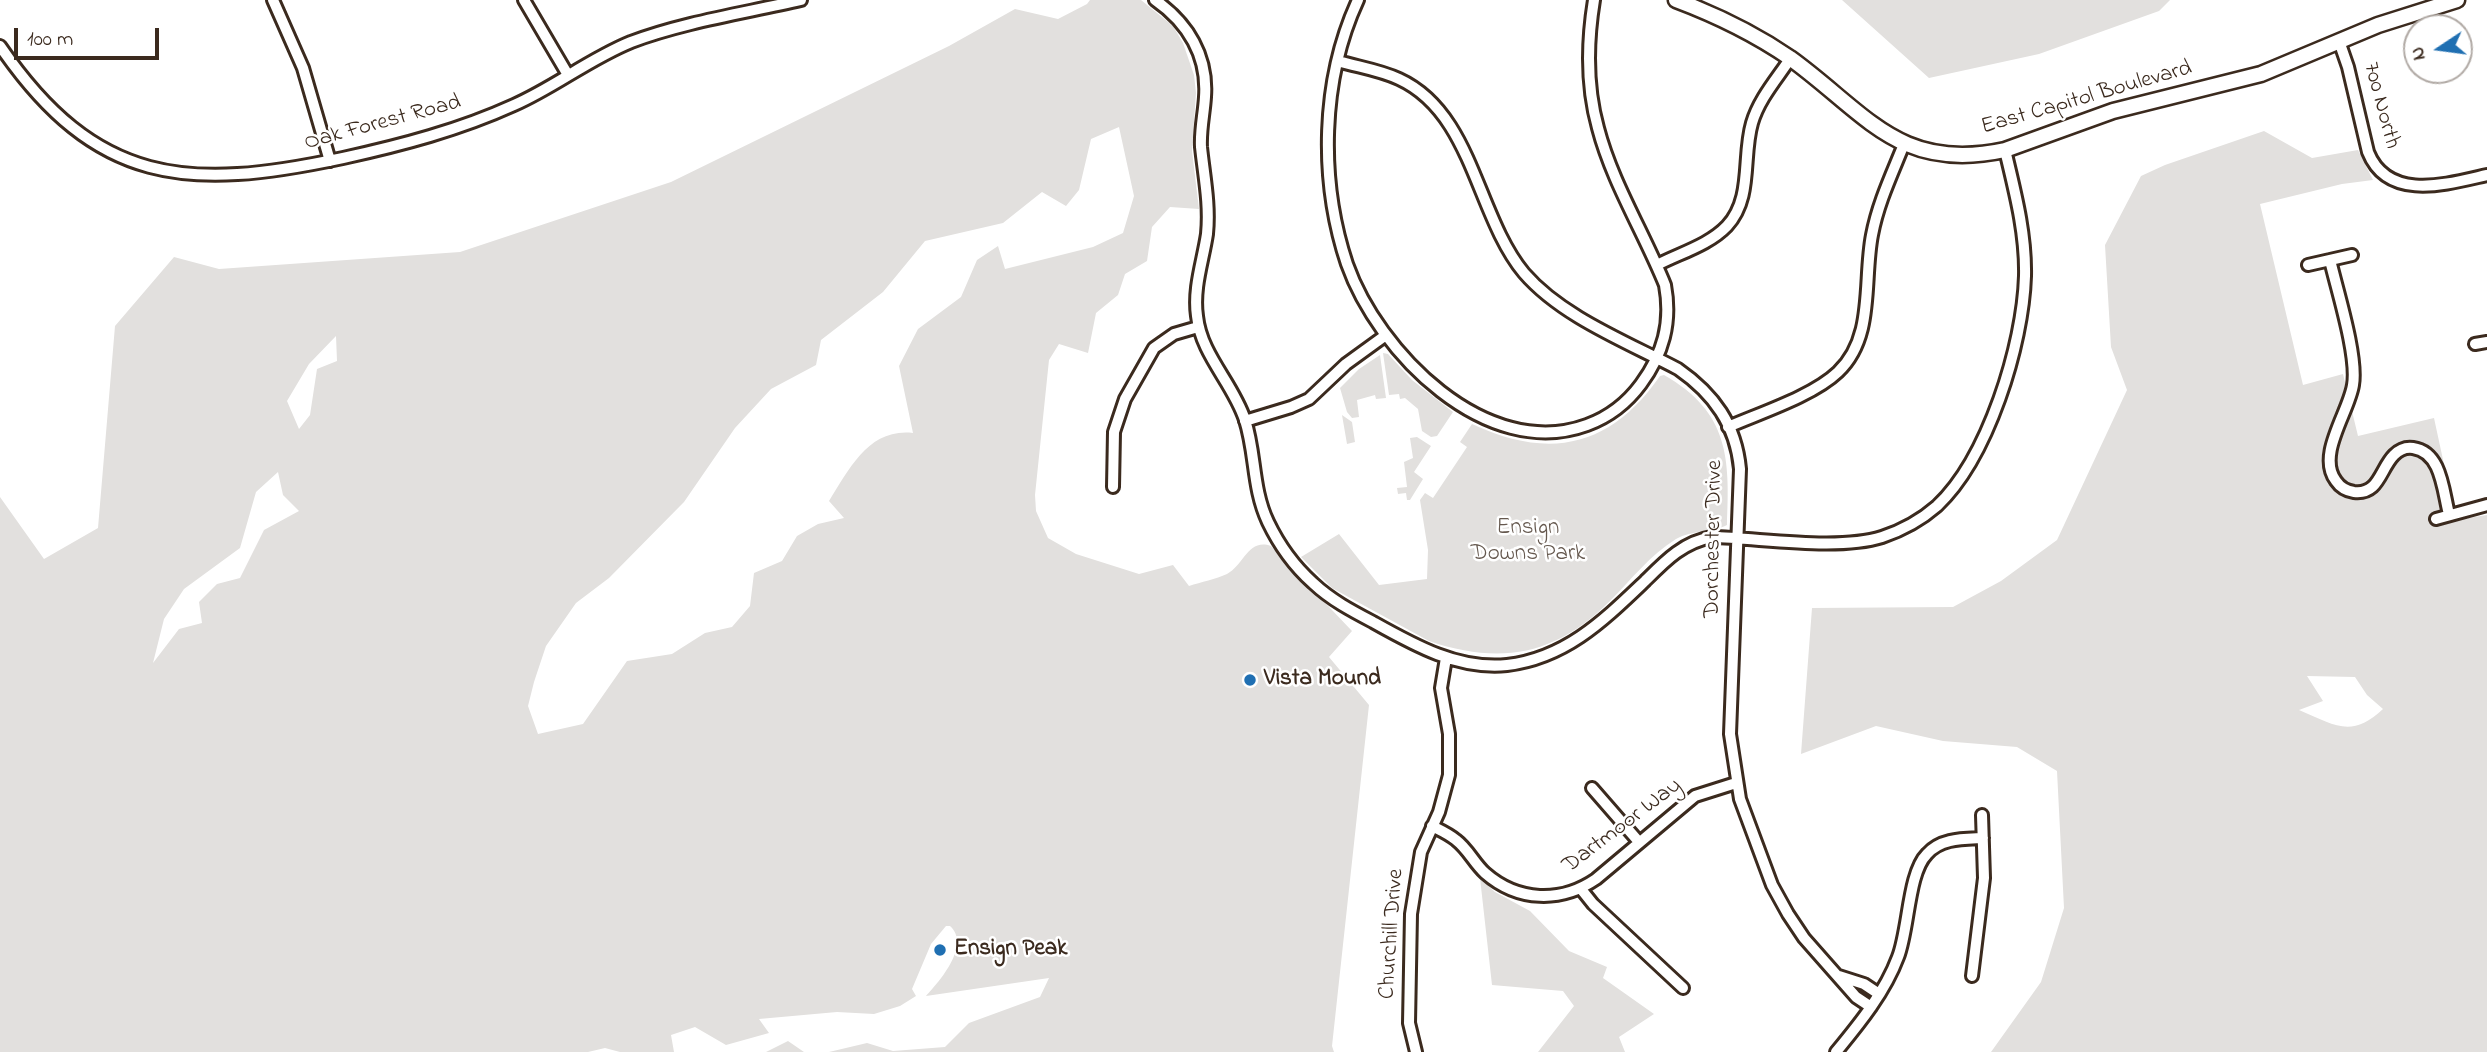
<!DOCTYPE html>
<style>
body{margin:0}
#map{position:relative;width:2487px;height:1052px;overflow:hidden;background:#fff;font-family:"Indie Flower",sans-serif}
canvas{display:block}
.north{position:absolute;left:2403px;top:14px;width:70px;height:70px;box-sizing:border-box;background:#fff;border:2px solid #b1aaa5;border-radius:50%;rotate:257deg;font-size:19px;font-weight:700;line-height:28px;text-align:center;color:#3b2a1e}
.north::after{content:'';display:block;margin:auto;width:24px;height:32px;background:#1f6fb2;clip-path:polygon(50% 0,100% 100%,50% 72%,0 100%)}
.scale{position:absolute;left:14px;top:28px;width:145px;height:32px;box-sizing:border-box;border:4px solid #3b2a1e;border-top:0;padding-left:9px;font-size:21px;line-height:24px;white-space:nowrap;color:#3b2a1e;-webkit-text-stroke:5px #fff;paint-order:stroke}
</style>
<div id="map">
<canvas width="2487" height="1052"></canvas>
<div class="north">N</div>
<div class="scale">100 m</div>
</div>
<script>
const context = document.querySelector('canvas').getContext('2d');
context.lineJoin = 'round';
function fill(path, color) { context.fillStyle = color; context.fill(path, 'evenodd'); }
function stroke(path, color, width, dash) { context.strokeStyle = color; context.lineWidth = width; context.lineCap = dash ? 'butt' : 'round'; context.setLineDash(dash || []); context.stroke(path); }
function drawText(font, color, halo, rows, align = 'center') {
  context.font = font + ' "Indie Flower",sans-serif'; context.lineWidth = 5; context.setLineDash([]); context.textBaseline = 'middle'; context.strokeStyle = halo; context.fillStyle = color; for (const [text, x, y, turn = 0] of rows) {
    context.save(); context.translate(x, y); context.rotate((+turn || 0) * Math.PI / 180); context.textAlign = isNaN(turn) ? turn : align; if (halo) context.strokeText(text, 0, 0); context.fillText(text, 0, 0); context.restore();
  }
}
fill(new Path2D(`
 M1090,0H1141L1173,26L1183,43L1194,75L1196,93L1192,151L1199,209L1170,207L1152,227L1147,261L1125,274L1118,295L1096,313L1088,353L1059,344L1049,360L1035,495L1036,511L1048,538L1076,554L1139,574L1173,565L1189,586C1201,582 1216,579 1227,574C1244,565 1248,538 1271,546L1352,631L1329,657L1369,705L1332,1046L1334,1052H829L867,1043L893,1051L945,1047L969,1023L1040,997L1049,978L926,996C940,981 971,945 950,926H946L931,944L912,989L916,996L900,1006L874,1014L837,1012L759,1019L769,1033L726,1045L695,1027L671,1035L674,1052H620L605,1048L588,1052H0V497L44,559L98,528L115,326L174,257L219,269L460,252L671,182L949,46L1015,9L1058,19L1087,4ZM1119,127L1134,196L1123,233L1093,247L1005,269L998,246L977,260L961,297L918,329L899,366L913,433C869,428 850,468 829,501L844,518L818,524L797,536L782,561L754,573L750,606L732,627L705,633L672,654L627,661L583,724L538,734L528,706L534,682L546,646L576,603L609,578L684,502L735,428L771,389L816,365L821,340L883,292L925,241L1003,223L1042,192L1066,206L1079,190L1091,139ZM336,336L337,361L317,369L310,415L299,429L287,401L309,364ZM278,472L283,495L299,511L264,530L240,578L217,584L199,602L202,623L179,629L153,663L164,619L184,589L240,548L256,492Z
 M1842,0H2170L2159,11L2039,54L1929,78Z
 M2264,131L2312,158L2358,150L2373,180L2342,184L2260,204L2303,385L2343,374L2358,436L2434,418L2456,520L2487,515V1052H1991L2041,982L2064,908L2057,771L2017,747L1943,741L1876,726L1801,754L1812,608L1953,607L2001,581L2057,540L2127,390L2111,347L2105,245L2141,176L2165,165ZM2307,676L2355,677L2367,695L2383,709C2351,739 2335,725 2299,710L2323,701Z
 M1383,353L1388,354L1412,380L1453,412L1437,436L1431,437L1422,431L1418,409L1405,398L1400,399L1399,394L1389,395Z
 M1380,355L1386,398L1376,399L1375,395L1357,400L1359,417L1352,418L1347,412L1340,388L1359,369Z
 M1664,375C1729,412 1730,458 1727,525C1714,532 1692,530 1676,539C1650,555 1631,580 1610,601C1555,656 1500,665 1429,641L1332,588L1301,557L1339,534L1379,585L1427,579L1428,550L1420,500L1425,493L1433,498L1467,447L1460,442L1472,424C1549,460 1610,448 1660,376Z
 M1342,415L1352,422L1355,442L1347,444Z
 M1417,437L1431,446L1414,472L1423,479L1410,500H1407L1406,493L1398,494L1397,488L1407,487L1404,462L1413,458L1410,438Z
 M1480,878L1495,892L1530,911L1569,951L1607,967L1603,978L1654,1014L1619,1037L1625,1052H1538L1574,1006L1563,991L1492,985Z
 M788,1041L804,1052H766Z`), '#e2e0de');
const minor = new Path2D(`
 M273,0L303,68L330,161
 M524,0L568,75
 M1155,0C1188,23 1208,56 1205,97C1204,114 1200,130 1201,147C1204,176 1210,204 1207,234C1203,261 1193,288 1197,316C1201,355 1233,383 1245,420C1256,454 1252,488 1268,522C1279,545 1294,566 1313,583C1331,600 1352,611 1373,622C1414,645 1458,670 1507,665C1566,658 1604,620 1645,581C1665,561 1683,542 1712,537C1761,538 1837,551 1882,537C1903,530 1921,520 1937,506C1988,458 2023,345 2025,276C2026,233 2015,192 2005,150
 M1358,0C1321,80 1319,180 1347,264C1378,352 1486,462 1587,425C1609,417 1627,403 1641,384C1663,354 1672,323 1665,285C1644,233 1612,182 1598,128C1586,85 1587,43 1594,0
 M2339,41L2348,67L2368,152C2388,202 2447,184 2487,175
 M0,46C96,186 188,191 343,158C402,145 459,130 514,105C555,87 589,59 631,42C684,22 745,13 801,0
 M1338,61C1358,67 1380,70 1399,79C1473,113 1476,215 1524,273C1562,317 1627,342 1678,369C1714,394 1736,425 1740,469L1730,734L1740,799L1772,885L1788,914L1804,938L1856,997L1871,1007
 M2330,260C2337,290 2358,356 2353,385C2349,412 2316,455 2336,481C2340,487 2347,491 2354,492C2379,495 2380,469 2394,455C2399,450 2406,447 2413,448C2442,452 2443,492 2449,514
 M1657,265C1680,253 1709,245 1727,226C1753,198 1742,157 1752,123C1759,99 1776,80 1790,59
 M2308,265L2352,255
 M2475,344L2487,342
 M1245,421L1291,407L1309,399L1346,364L1386,335
 M1728,427C1760,413 1813,396 1838,372C1875,337 1863,281 1872,235C1878,203 1892,174 1904,144
 M1113,487L1114,432L1125,399L1154,348L1174,334L1198,327
 M2436,519L2487,505
 M1592,788L1639,842
 M1432,826C1440,830 1449,834 1456,840C1468,849 1474,863 1485,873C1518,902 1561,903 1596,879L1695,796L1736,783
 M1581,889L1593,904L1683,988
 M1839,976L1864,984L1879,994
 M1972,976L1984,878L1982,815
 M1416,1052L1409,1023L1411,914L1421,852L1439,812L1449,775V734L1441,688L1446,658
 M1836,1052C1860,1023 1885,992 1898,957C1909,929 1908,873 1927,854C1941,838 1963,839 1983,838`);
const tertiary = new Path2D(`
 M1676,0C1716,15 1755,34 1790,58C1866,113 1899,173 2005,150L2113,111L2261,74L2378,25L2457,0`);
stroke(minor, '#3b2a1e', 16);
stroke(tertiary, '#3b2a1e', 19);
stroke(minor, '#fff', 10);
stroke(tertiary, '#fff', 14);
for (const [x, y, r, color] of [
 [1250,680,7,"#1f6fb2"],
 [940,950,7,"#1f6fb2"]
]) { const dot = new Path2D(); dot.arc(x, y, r, 0, 2 * Math.PI); context.fillStyle = color; context.fill(dot); stroke(dot, '#fff', 2.5); }
drawText('23px', '#3b2a1e', '#fff', [
 ["East Capitol Boulevard",2087,99,-16],
 ["700 North",2380,106,75],
 ["Oak Forest Road",383,124,-15],
 ["Dorchester Drive",1715,539,-89],
 ["Dartmoor Way",1623,827,-37],
 ["Churchill Drive",1393,934,-86]
]);
drawText('23px', '#65584e', '#fff', [
 ["Ensign",1528,529],
 ["Downs Park",1528,555]
]);
drawText('bold 23px', '#3b2a1e', '#fff', [
 ["Vista Mound",1264,680],
 ["Ensign Peak",954,950]
], 'left');
</script>
